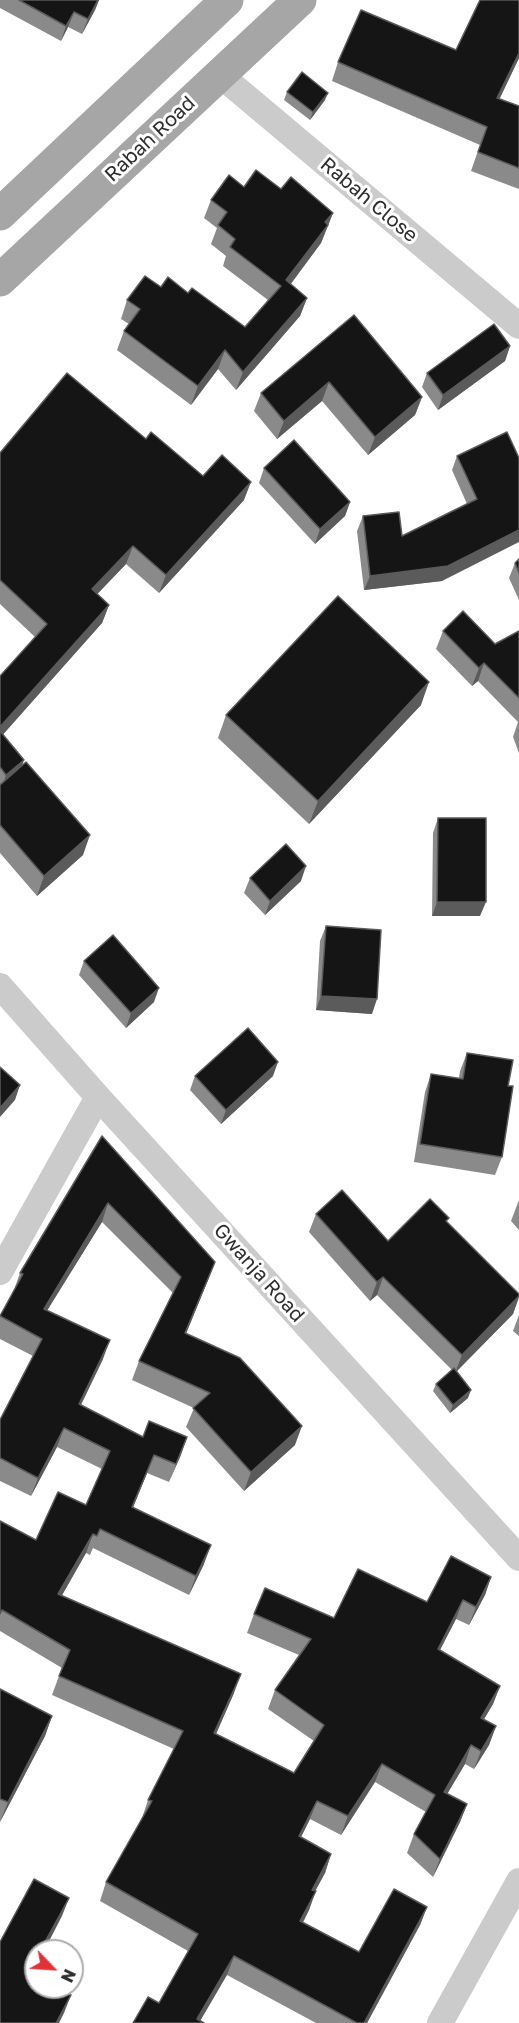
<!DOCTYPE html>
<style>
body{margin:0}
#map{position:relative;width:519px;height:2023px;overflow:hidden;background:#fff;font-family:"Golos Text",sans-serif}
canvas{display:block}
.north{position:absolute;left:24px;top:1939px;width:60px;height:60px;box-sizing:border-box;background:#fff;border:2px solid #ababab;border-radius:50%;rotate:115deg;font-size:16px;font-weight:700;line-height:24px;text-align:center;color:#2e2e2e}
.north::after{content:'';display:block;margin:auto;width:21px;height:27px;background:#e43137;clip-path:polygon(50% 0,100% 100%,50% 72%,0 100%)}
</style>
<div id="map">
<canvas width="519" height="2023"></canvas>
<div class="north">N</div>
</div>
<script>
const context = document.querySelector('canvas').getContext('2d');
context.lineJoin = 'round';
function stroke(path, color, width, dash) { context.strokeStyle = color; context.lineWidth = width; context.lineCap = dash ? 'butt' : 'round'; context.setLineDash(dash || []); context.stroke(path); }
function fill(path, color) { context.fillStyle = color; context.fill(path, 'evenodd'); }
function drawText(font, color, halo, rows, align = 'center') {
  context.font = font + ' "Golos Text",sans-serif'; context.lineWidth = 6; context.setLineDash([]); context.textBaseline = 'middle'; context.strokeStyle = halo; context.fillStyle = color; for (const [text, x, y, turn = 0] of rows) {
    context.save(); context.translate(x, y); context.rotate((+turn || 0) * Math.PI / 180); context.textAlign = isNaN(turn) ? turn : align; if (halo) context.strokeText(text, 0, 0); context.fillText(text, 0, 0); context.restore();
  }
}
stroke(new Path2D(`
 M219,74L519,326
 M0,986L98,1097L519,1558
 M0,1272L98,1097
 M440,2023L519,1881`), '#cbcbcb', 26);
stroke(new Path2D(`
 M0,214L227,0
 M0,280L300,0`), '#a6a6a6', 33);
fill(new Path2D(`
 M0,0H99L95,10L82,34L68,27L61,41L0,8Z
 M519,0V58L499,99L519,106V189L471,171L480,145L332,81L338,62L456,50Z
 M287,92L325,100L310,120L284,100Z
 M244,187L281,189L333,213L321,243L291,284L307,298L300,316L236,390L218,369L191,405L117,350L124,331L129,324L121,319L127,300L161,287L188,293L245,327L268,300L223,266L226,256L211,244L217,228L204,218L211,200Z
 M354,315L422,397L415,415L368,455L322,401L277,439L254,411L261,393Z
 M510,346L505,361L438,410L422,387L427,373Z
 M507,432L442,581L364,590L357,531L363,516L402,536L467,504L452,470L457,456Z
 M146,439L203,476L244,500L159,593L126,564L97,594L109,605L102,623L3,734L22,765L83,855L37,896L0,853V676L35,637L0,604V453Z
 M264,468L350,502L345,516L315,544L259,483Z
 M519,559V600L509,578L515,563Z
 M443,631L495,644L519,631V753L513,737L518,722L478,681L472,686L436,649Z
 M421,705L309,824L218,738L226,715Z
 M438,818L480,916H432L433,833Z
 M250,878L301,881L265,915L244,893Z
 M326,926L372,1014L316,1010L320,941Z
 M84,961L154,1002L126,1028L79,975Z
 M467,1053L508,1086L502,1157L495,1175L414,1162L425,1092L431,1074L459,1078L460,1071Z
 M195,1076H273L221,1124L190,1090Z
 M102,1136L208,1280L186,1333L295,1445L244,1491L186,1427L194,1408L132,1380L139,1361L173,1293L102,1222L47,1310L103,1359L81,1405L143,1437H187L169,1482L147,1473L133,1507L204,1564L189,1595L93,1548L90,1555L86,1553L62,1595L234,1693L216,1734L294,1773L314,1741L268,1709L275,1690L299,1655L247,1633L254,1614L334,1618L427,1602L491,1577L485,1595L469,1625L456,1619L440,1650L500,1686L493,1704L484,1719L496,1726L489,1745L474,1769L465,1764L447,1794L467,1804L460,1822L433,1877L407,1853L414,1834L426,1812L375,1782L341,1835L310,1819L301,1837L331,1854L325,1873L315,1891L309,1910L303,1922L359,1952L427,1907L420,1925L367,2023H316L227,1975L159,2003L188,1951L100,1901L106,1882L142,1818L148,1800L174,1749L52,1695L62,1668L0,1631V1521L36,1540L86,1505L102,1469L57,1447L31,1496L0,1481V1420L33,1356L0,1339V1316L14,1290L20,1273Z
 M519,1200V1230L511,1221Z
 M316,1214L388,1241L447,1222L519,1294V1298L513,1314L457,1371L468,1398L450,1413L433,1391L436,1384L452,1370L377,1295L370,1301L309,1232Z
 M519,1315V1336L513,1331Z
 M0,1689L52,1716L45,1736L0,1822Z`), '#8a8a8a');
fill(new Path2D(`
 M98,0H99L95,10L82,34L88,19Z
 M74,12L68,27L61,41L66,26Z
 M519,53V58L491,117L497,98Z
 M328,93L325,100L310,120L313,112Z
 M333,213L321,243L280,298L286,280L325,222Z
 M307,298L300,316L236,390L243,372Z
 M510,346L505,361L438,410L443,395Z
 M225,350L218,369L191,405L198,386Z
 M329,382L322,401L277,439L284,421Z
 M422,397L415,415L368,455L375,437Z
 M251,482L244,500L159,593L166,575Z
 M350,502L345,516L315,544L320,529Z
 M519,530V542L442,581L364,590L370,576Z
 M133,546L126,564L85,607L92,589Z
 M109,605L102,623L0,738V727Z
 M484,663L478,681L472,686L479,668Z
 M429,682L421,705L309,824L318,801Z
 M24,760L18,778L0,793L6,775Z
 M90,835L83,855L37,896L44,876Z
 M306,866L301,881L265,915L270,901Z
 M437,902H486L480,916H432Z
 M159,988L154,1002L126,1028L131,1013Z
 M321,996L377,999L372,1014L316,1010Z
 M278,1062L273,1076L221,1124L226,1110Z
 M20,1085L15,1100L0,1117V1108Z
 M108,1203L102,1222L37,1327L44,1309Z
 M215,1262L208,1280L179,1351L185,1333Z
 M383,1277L377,1295L370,1301L377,1282Z
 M519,1296L513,1314L455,1373L462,1355Z
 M110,1340L103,1359L72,1423L79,1404Z
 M471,1390L468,1398L450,1413L453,1405Z
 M302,1426L295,1445L244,1491L251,1472Z
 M64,1428L57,1447L31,1496L38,1478Z
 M187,1437L181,1455L169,1482L176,1464Z
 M154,1455L147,1473L126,1525L132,1507Z
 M93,1534L86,1553L52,1613L58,1594Z
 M211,1545L204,1564L189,1595L196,1576Z
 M491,1577L485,1595L469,1625L476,1607Z
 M463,1600L456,1619L431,1667L438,1649Z
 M241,1674L234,1693L208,1752L214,1733Z
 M500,1686L493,1704L474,1736L481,1718Z
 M52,1716L45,1736L0,1822L8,1802Z
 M496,1726L489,1745L474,1769L481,1751Z
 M471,1745L465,1764L437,1811L444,1792Z
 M382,1764L375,1782L341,1835L348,1816Z
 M317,1801L310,1819L292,1855L299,1836Z
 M467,1804L460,1822L433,1877L440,1859Z
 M331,1854L325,1873L306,1908L312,1890Z
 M316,1891L309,1910L294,1940L300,1921Z
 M69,1898L62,1916L44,1951H40Z
 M427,1907L420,1925L367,2023H364Z
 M234,1956L227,1975L199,2023L197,2019Z
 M36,1959V1965L23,1990L29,1972Z
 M71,1995L64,2013L59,2023H56Z`), '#5b5b5b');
const building = new Path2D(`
 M19,0H98L88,19L74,12L66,26Z
 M480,0H519V53L497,98L519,106V168L478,152L487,127L338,62L361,10L456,50Z
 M302,72L328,93L313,112L287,92Z
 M256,170L281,189L291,177L333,213L325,222L328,225L286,280L307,298L243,372L225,350L198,386L124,331L140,309L127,300L145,276L161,287L168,277L188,293L192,288L245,327L281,286L230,247L235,239L218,225L227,212L211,200L229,175L244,187Z
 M354,315L422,397L375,437L329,382L284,421L261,393Z
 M494,324L510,346L443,395L427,373Z
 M67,373L146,439L151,432L203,476L222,455L251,482L166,575L133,546L92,589L109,605L0,727V676L47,624L0,580V453Z
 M507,432L519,458V530L448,566L370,576L363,516L399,512L402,536L477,499L457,456Z
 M294,440L350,502L320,529L264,468Z
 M519,559V573L515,563Z
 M338,596L429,682L318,801L226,715Z
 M463,611L495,644L519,631V698L484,663L479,668L443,631Z
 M0,731L24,760L6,775L0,767Z
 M26,762L90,835L44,876L0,825V785Z
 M438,818H486V902H437Z
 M286,844L306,866L270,901L250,878Z
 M326,926L381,930L377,999L321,996Z
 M113,935L159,988L131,1013L84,961Z
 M248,1028L278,1062L226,1110L195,1076Z
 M467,1053L513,1060L508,1086H513L502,1157L420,1144L431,1074L463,1079Z
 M0,1067L20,1085L0,1108Z
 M102,1136L215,1262L185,1333L240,1358L302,1426L251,1472L193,1408L210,1393L139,1361L181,1277L108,1203L44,1309L110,1340L79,1404L143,1437L149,1421L187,1437L176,1464L154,1455L132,1507L211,1545L196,1576L100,1529L97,1536L93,1534L58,1594L241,1674L214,1733L294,1773L324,1725L275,1690L311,1639L254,1614L265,1588L334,1618L358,1569L427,1602L451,1556L491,1577L476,1607L463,1600L438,1649L500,1686L481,1718L496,1726L481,1751L471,1745L444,1792L467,1804L440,1859L414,1834L435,1795L382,1764L348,1816L317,1801L299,1836L331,1854L312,1890L316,1891L300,1921L359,1952L394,1889L427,1907L364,2023H357L234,1956L197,2019L204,2023H133L148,1997L159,2003L198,1934L106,1882L152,1801L148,1800L183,1731L59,1676L70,1650L2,1610L0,1614V1521L36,1540L58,1492L86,1505L110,1451L64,1428L38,1478L0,1458V1420L42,1339L0,1316L23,1274L20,1273Z
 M342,1190L388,1241L430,1199L449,1218L446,1221L519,1294V1296L462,1355L383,1277L377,1282L316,1214Z
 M454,1368L471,1390L453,1405L436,1384Z
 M0,1689L52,1716L8,1802L0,1799Z
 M34,1879L69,1898L40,1951H36V1959L29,1972L36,1976V1987H57L71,1995L56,2023H0V1942Z`);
fill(building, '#151515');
stroke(building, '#5b5b5b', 1.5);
drawText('20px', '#2e2e2e', '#fff', [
 ["Rabah Road",150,139,-43],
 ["Rabah Close",369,200,40],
 ["Gwanja Road",259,1273,48]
]);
</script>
